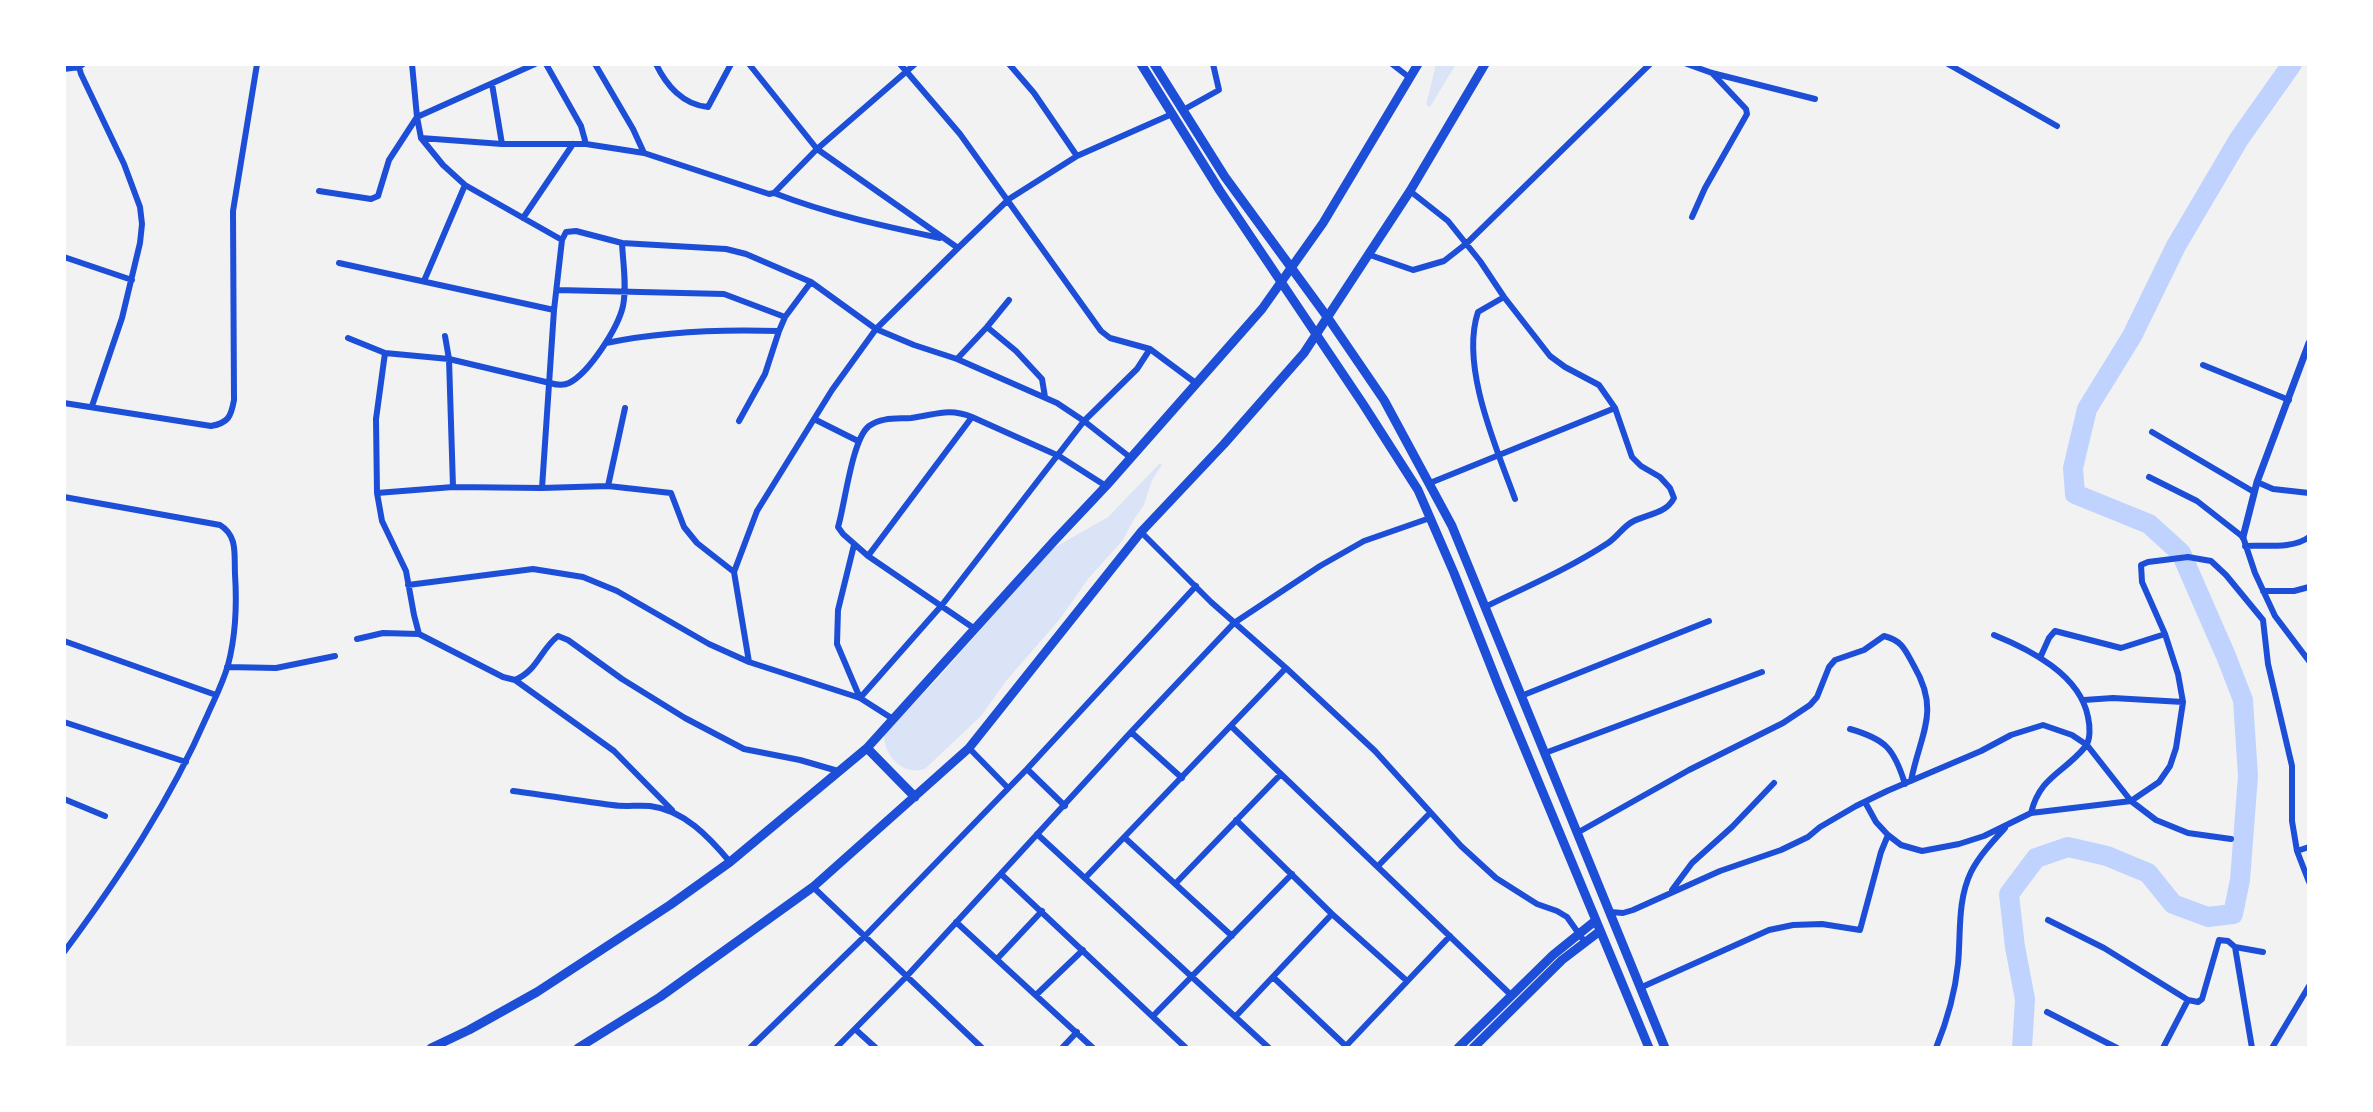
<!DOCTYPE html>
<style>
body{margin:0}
#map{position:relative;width:2373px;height:1112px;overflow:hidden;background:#f2f2f2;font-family:Roboto,sans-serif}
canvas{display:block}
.frame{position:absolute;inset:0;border:66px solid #fff;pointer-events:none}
</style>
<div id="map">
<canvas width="2373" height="1112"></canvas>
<div class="frame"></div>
</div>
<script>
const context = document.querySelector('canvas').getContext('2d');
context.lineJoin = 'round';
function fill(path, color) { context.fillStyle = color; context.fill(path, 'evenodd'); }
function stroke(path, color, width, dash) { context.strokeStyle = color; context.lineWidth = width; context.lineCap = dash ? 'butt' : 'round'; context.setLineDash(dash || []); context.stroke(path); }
fill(new Path2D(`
 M1436,64H1456L1430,107L1426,105Z
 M1160,463L1162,465L1152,480L1144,505L1133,521L1123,540L1088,579L1060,619L1006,681L981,716L925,769C903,776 885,757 884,736L887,731L940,676L1047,554L1057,546L1108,517Z`), '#dbe4f7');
stroke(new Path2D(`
 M2022,1048L2025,999L2015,947L2009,894L2036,858L2068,847L2107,856L2148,873L2173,904L2208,917L2233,914L2240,880L2248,776L2243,700L2226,656L2181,553L2149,524L2075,494L2073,468L2087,409L2132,336L2176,246L2239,139L2292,64`), '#bfd3fe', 20);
stroke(new Path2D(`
 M83,64L79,67L81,74L124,164L140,207L142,224L140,243L122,318L92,406
 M535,64L417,117L421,138L443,165L465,185L562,240
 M546,64L581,126L586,144
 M595,64L633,129L644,153
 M656,64C666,85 683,105 708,107L731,64
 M900,64L960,134L1101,331L1110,338L1150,349L1197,384
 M915,64L817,149L958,248
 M1009,64L1034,93L1077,156
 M1392,64L1410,78
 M1687,64L1712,73L1815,99
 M1948,64L2057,126
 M64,69L79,67L78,64
 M492,84L502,144
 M1183,110L1219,90L1213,64
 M421,138L502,144H586L644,153L769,194L774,193L817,149L749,64
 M319,191L371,199L378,196L389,160L417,117L412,64
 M1410,191L1448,221L1480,261L1504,297L1550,356L1565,367L1599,385L1615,408L1632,457L1641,466L1660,477L1670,488L1674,498C1666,514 1647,514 1632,522C1623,527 1617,537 1608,543C1570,568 1526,587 1485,607
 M774,193C828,214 883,226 940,238
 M1692,217L1705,188L1747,114L1746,109L1712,73
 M523,218L573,144
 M622,243L726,249L746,254L811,282
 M1370,255L1413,270L1444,261L1467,243L1650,64
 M64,257L132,280
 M339,263L554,310
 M424,281L465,185
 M557,290L724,294L785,317
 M1504,297L1478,312C1460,366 1496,447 1515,499
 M987,327L1016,351L1042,379L1045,397
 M445,336L449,359L453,487L542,488L608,486L671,493L684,527L697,543L734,572
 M348,338L385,353
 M606,343C663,331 720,329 779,331L785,317L811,282L876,329L914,345L957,359L1057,403L1084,421L1131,458
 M957,359L987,327L1009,300
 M2203,365L2289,400
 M64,403L211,426C228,423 231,417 234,400L233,211L257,64
 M972,417L1059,456L1106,486
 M814,419L858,441
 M739,421L765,374L779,331
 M2152,432L2254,492
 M2149,477L2197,501L2243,537L2255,573L2275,616L2309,661
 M2257,482L2273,489L2309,493
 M1430,483L1615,408
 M608,486L625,408
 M453,487L377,493L376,419L385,353L449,359L550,383C557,385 563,386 569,383C589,373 618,328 623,306C627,286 623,263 622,243L576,231L566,232L562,240L554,310L542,488
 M377,493L382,521L406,571L414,615L419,634L503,677L515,680C538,670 540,650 558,636L568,640L622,679L685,718L744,749L800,760L838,771
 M64,497L220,525C238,536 234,554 235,574C237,605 236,635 228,665C223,683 214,700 207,716C170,801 119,878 64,952
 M1141,532L1211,602L1286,668L1375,751L1461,846L1496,878L1537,904L1557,911L1567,917L1584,941
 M854,545L838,610L837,644L860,698L942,605L1084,421L1137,369L1150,349
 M2245,546C2264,545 2294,549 2309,537
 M868,556L972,417C948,407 935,415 911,418C896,419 882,417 869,426C852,439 845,504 838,527L843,534L868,556L975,629
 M408,585L533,569L583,577L617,591L709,644L749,662L860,698L893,719
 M2263,591H2294L2309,587
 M1994,635C2031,650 2080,675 2088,717C2090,726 2091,740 2085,747C2064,773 2040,776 2031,813
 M357,639L383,633L419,634
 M64,641L216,695
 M2040,658L2049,638L2055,631L2121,648L2165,634
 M749,662L734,572L757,511L832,390L876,329L958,248L1009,199L1077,156L1172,114
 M227,667L276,668L335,656
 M515,680L614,751L672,810
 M1521,696L1709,621
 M2084,700L2113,698L2183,702
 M64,722L186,762
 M1232,727L1511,995
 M1850,729C1885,739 1894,748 1905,784
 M1131,732L1182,778
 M969,748L1008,788
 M1545,753L1762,672
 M1027,769L1065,806
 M513,791C546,795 579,801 612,805C625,807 637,805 650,806C684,810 709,837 730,862
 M64,799L105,816
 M1865,802L1876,822L1888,835L1901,845L1922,851L1959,844L1984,836L2031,813L2131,801L2159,782L2170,766L2176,748L2183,702L2178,674L2165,634L2142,582L2141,565L2148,562L2188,557L2211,561L2226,575L2263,620L2268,664L2292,766V821L2297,851L2309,882
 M1236,820L1332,914L1407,981
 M1577,833L1689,770L1783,723L1810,705L1817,697L1829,667L1835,660L1864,650L1884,636C1903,641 1905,650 1914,666C1941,712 1920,734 1911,781
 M1037,834L1269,1048
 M1125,838L1232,936
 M2297,851L2309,847
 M1378,866L1430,813
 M1001,874L1186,1048
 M1086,877L1286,668
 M1176,883L1281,774
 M813,887L982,1048
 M1672,890L1692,863L1732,827L1774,783
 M1610,912L1623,913L1633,910L1720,871L1781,850L1808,837L1820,827L1856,806L1887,791L1981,751L2011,735L2043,725L2072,735L2087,745L2131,801L2156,820L2188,833L2231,839
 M2048,920L2104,948L2188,1000L2198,1002L2202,999L2219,940L2228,941L2235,947L2263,952
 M956,922L1093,1048
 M2235,947L2252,1048
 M997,959L1042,911
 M1273,977L1348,1048
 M1642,987L1769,930L1793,925L1822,924L1860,930L1881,852L1888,835
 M1036,995L1083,950
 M2047,1012L2117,1048
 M1153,1016L1292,874
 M1236,1016L1332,914
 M855,1029L876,1048
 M1346,1046L1450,936
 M750,1048L864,937L1027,769L1196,586
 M836,1048L906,977L1131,732L1234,623L1320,566L1364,541L1430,518
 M1062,1048L1077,1032
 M1936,1048C1947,1021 1955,993 1958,964C1961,934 1957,901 1971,872C1979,856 1993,841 2005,828
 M2163,1048L2188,1000
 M2272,1048L2309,986`), '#1d4ed8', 6);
stroke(new Path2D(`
 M2243,537L2257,482L2309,343`), '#1d4ed8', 7);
stroke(new Path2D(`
 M1141,64L1220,191L1363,404L1418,490L1454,573L1499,687L1649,1048
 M1154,64L1225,177L1328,318L1384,400L1452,526L1665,1048
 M1458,1048L1553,955L1595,921
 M1473,1048L1562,960L1600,931`), '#1d4ed8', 9);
stroke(new Path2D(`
 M867,748L915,797
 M431,1048L469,1030L537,992L670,905L730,862L867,748L1055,540L1106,486L1262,309L1323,223L1418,64
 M578,1048L660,997L813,887L969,748L1141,532L1224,444L1304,353L1410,191L1485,64`), '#1d4ed8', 9);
</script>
